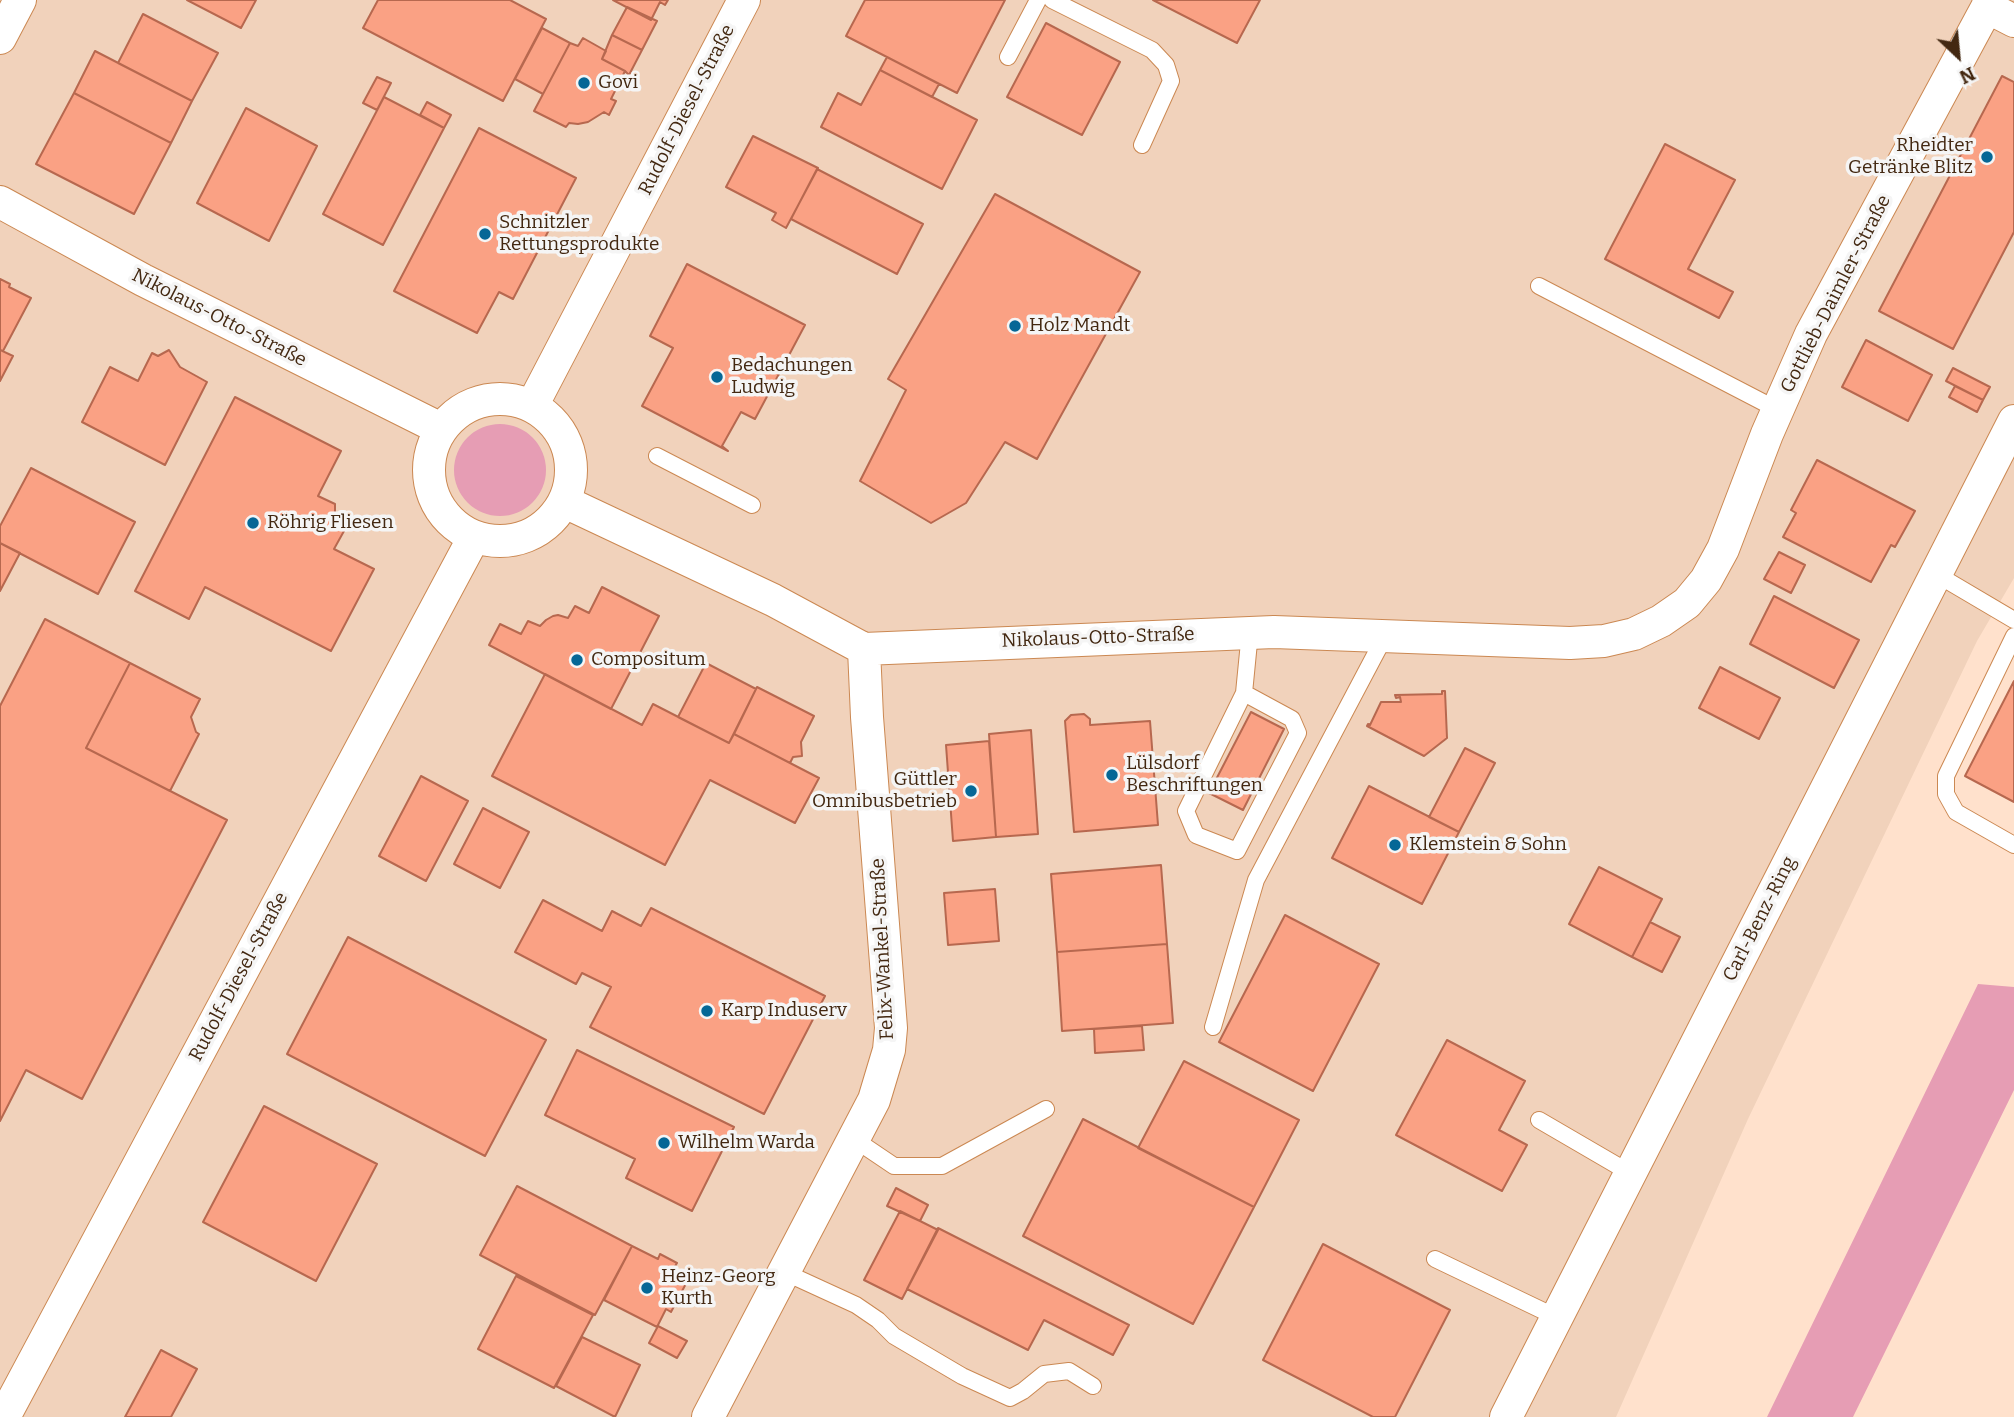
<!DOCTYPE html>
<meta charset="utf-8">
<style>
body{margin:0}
#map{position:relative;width:2014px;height:1417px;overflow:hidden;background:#ffe1cc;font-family:Bitter,serif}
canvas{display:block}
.north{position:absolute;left:1923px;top:21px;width:70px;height:70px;-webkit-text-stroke:5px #f5f5f5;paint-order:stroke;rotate:154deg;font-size:19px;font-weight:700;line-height:28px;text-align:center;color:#432811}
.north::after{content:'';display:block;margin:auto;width:24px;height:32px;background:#432811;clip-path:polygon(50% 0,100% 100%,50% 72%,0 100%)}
</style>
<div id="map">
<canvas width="2014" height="1417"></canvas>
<div class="north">N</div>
</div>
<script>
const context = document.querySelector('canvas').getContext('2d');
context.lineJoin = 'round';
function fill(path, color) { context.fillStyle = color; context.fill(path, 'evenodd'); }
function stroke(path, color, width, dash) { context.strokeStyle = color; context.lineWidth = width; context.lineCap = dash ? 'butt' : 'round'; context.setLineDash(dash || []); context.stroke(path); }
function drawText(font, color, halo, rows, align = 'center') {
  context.font = font + ' Bitter,serif'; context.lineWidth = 7; context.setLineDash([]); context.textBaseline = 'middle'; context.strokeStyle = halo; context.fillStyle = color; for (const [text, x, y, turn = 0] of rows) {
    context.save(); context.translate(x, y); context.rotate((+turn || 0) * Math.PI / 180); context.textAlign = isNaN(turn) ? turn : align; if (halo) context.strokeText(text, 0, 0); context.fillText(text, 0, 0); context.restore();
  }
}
fill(new Path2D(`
 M0,0H2014V578L1977,641L1748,1119L1616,1417H0Z`), '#f1d2bb');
fill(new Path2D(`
 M454 470a46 46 0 1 1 92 0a46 46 0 1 1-92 0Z
 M1978,984L2014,987V1090L1853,1417H1767Z`), '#e69db4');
const building = new Path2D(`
 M187,0H256L241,28Z
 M378,0H510L546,19L503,101L363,28Z
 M613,0H668L665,5L660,2L651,20Z
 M865,0H1005L957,93L846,36Z
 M1153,0H1260L1237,43Z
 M627,7L657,21L642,50L612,35Z
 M143,14L218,53L192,101L118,63Z
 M1046,23L1120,62L1082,135L1007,97Z
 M542,28L570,43L543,94L515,79Z
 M612,35L642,50L629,75L625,71L602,59Z
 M583,38L606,51L602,59L625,71L611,99L616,101L609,115L604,112L588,122L578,124L569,123L566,127L534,111L570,43L578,46Z
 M95,51L192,101L171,143L74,93Z
 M887,57L939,84L932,97L880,70Z
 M880,70L977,120L942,189L821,127L838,93L861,105Z
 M2002,76L2014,82V232L1953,349L1879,311Z
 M377,77L391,83L377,110L363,103Z
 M74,93L171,143L134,214L36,164Z
 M384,97L444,128L383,245L323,214Z
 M427,102L451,115L444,128L420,115Z
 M246,108L317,146L269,241L197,203Z
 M479,128L576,178L513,299L499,292L477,333L394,291Z
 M753,136L818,168L786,228L772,220L776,213L726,187Z
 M1665,144L1735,180L1688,269L1733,292L1719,318L1605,259Z
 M817,169L923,224L897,274L791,219Z
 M995,194L1140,272L1037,459L1005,442L966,503L931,523L860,481L906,390L888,379Z
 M687,264L805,325L755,419L741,412L722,446L728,451L642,406L673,348L650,336Z
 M0,279L10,284L9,287L31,298L3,351L0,350Z
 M1866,340L1932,375L1908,421L1842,387Z
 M0,350L13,356L0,381Z
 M169,350L180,367L207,382L165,465L82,422L110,367L138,381L152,353L158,356Z
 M1953,368L1990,387L1983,400L1946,381Z
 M1955,386L1983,400L1977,412L1949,397Z
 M235,397L341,451L318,496L335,504V519L344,531L334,549L374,569L331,651L205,587L189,619L135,591Z
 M1817,460L1915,511L1895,547L1891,545L1871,582L1783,537L1796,513L1791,510Z
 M31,468L135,522L98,594L0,543V526Z
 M0,543L20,553L0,591Z
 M1779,552L1805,565L1791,593L1764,579Z
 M602,587L659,616L611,709L489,645L500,624L521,634L528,621L540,626L546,620L553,616L558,615L568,618L575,606L589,613Z
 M1774,596L1859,640L1834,688L1750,644Z
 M45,619L130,663L86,748L227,820L82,1099L26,1070L0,1121V706Z
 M130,663L200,699L191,717L196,732L199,734L170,791L86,748Z
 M706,663L756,689L729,743L678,717Z
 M1720,667L1780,698L1759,739L1699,708Z
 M545,674L642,725L653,704L729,743L734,734L819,778L795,823L710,780L665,865L492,776Z
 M2014,681V802L1965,776Z
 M757,687L814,716L801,742L802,756L793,757L790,763L734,734Z
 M1442,691H1445L1447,738L1424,756L1367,726L1368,724L1370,725L1381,702H1401L1400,697L1396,698L1395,695L1442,694Z
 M1251,712L1284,729L1243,810L1209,793Z
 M1084,714L1090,719V725L1150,721L1158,825L1074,832L1065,721L1071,715Z
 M1031,730L1038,834L996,837L989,734Z
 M989,741L996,837L953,841L946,745Z
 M1465,748L1495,763L1459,832L1429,817Z
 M421,776L468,801L426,881L379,856Z
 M1369,786L1459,832L1422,904L1332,858Z
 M483,808L529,832L500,888L454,864Z
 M1161,865L1167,944L1057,952L1051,874Z
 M1599,867L1662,899L1632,957L1569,924Z
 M995,889L999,941L948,945L944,893Z
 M543,900L602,931L612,911L641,926L651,908L825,996L764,1114L590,1027L611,987L582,973L576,984L515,952Z
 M1285,915L1379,964L1313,1091L1219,1042Z
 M1650,922L1680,937L1662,972L1632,957Z
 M348,937L546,1040L485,1156L287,1054Z
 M1167,944L1173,1023L1062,1031L1057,952Z
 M1142,1026L1144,1050L1095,1053L1094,1029Z
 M1447,1040L1525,1081L1499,1130L1527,1145L1502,1191L1396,1135Z
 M577,1050L734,1127L692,1211L626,1178L635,1159L545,1115Z
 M1184,1061L1299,1120L1254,1207L1138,1148Z
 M264,1106L377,1164L316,1281L203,1222Z
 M1083,1119L1254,1207L1193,1324L1023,1236Z
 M517,1186L632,1246L595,1315L480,1255Z
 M896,1188L928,1205L920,1221L887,1206Z
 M900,1211L938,1230L902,1299L864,1280Z
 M938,1228L1129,1325L1113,1355L1044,1320L1028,1350L907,1289Z
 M1323,1244L1450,1310L1395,1417H1373L1263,1360Z
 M632,1246L658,1259L660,1254L677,1263L674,1268L690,1276L671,1312L666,1309L657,1327L604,1300Z
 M516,1276L593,1315L554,1388L478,1349Z
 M658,1326L687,1341L677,1358L649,1343Z
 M582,1337L640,1365L615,1417L556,1386Z
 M161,1350L197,1369L171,1417H125Z`);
fill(building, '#faa184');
stroke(building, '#b7684f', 2);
const lane = new Path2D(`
 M1052,0L1152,50L1166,65L1171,81L1142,145
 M1008,57L1038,0
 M1539,286L1778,410
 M657,456L752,505
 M1936,574L2014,620
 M2014,636L1946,776V794L1956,812L2014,845
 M1244,693L1292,719L1298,733L1237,851L1196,835L1186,811L1244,693L1250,632
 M1213,1027L1256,880L1385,636
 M1539,1120L1630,1173
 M854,1139L894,1166H942L1046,1109
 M1435,1259L1556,1317
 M784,1272L856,1305L878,1320L894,1336L962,1376L1010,1398L1023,1391L1044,1374L1069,1371L1093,1386`);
const street = new Path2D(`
 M1987,7L2014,21
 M0,38L20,0
 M0,202L143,280L441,429
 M429 470a71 71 0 1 1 142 0a71 71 0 1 1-142 0Z
 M532,406L744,0
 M565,502L773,600L864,649L1274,632L1570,643L1604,641L1634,634L1661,621L1687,603L1706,580L1723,549L1767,434L1811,334L1991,0
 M4,1417L474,537
 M708,1417L874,1100L889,1050L891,1028L867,717L864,649
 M1506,1417L2014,421`);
stroke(lane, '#cb8852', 18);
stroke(street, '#cb8852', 34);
stroke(lane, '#fff', 16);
stroke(street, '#fff', 32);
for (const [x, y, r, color] of [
 [584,83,7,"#056796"],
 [1987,157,7,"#056796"],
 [485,234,7,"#056796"],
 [1015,326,7,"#056796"],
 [717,377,7,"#056796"],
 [253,523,7,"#056796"],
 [577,660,7,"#056796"],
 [1112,775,7,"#056796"],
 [971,791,7,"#056796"],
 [1395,845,7,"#056796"],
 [707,1011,7,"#056796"],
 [664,1143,7,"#056796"],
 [647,1288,7,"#056796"]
]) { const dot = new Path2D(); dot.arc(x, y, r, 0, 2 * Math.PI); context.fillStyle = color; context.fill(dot); stroke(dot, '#f5f5f5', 2.5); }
drawText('19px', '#432811', '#f5f5f5', [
 ["Govi",598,83],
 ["Rheidter",1973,146,"right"],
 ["Getränke Blitz",1973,168,"right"],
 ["Schnitzler",499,223],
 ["Rettungsprodukte",499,245],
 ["Holz Mandt",1029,326],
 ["Bedachungen",731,366],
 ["Ludwig",731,388],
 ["Röhrig Fliesen",267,523],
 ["Compositum",591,660],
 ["Lülsdorf",1126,764],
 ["Beschriftungen",1126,786],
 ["Güttler",957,780,"right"],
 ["Omnibusbetrieb",957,802,"right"],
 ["Klemstein & Sohn",1409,845],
 ["Karp Induserv",721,1011],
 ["Wilhelm Warda",678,1143],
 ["Heinz-Georg",661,1277],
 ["Kurth",661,1299]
], 'left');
drawText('19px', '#432811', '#f5f5f5', [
 ["Rudolf-Diesel-Straße",687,110,-63],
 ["Gottlieb-Daimler-Straße",1836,294,-63],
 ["Nikolaus-Otto-Straße",219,318,27],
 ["Nikolaus-Otto-Straße",1098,638,-2],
 ["Carl-Benz-Ring",1760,919,-63],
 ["Felix-Wankel-Straße",883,949,-93],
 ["Rudolf-Diesel-Straße",239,977,-62]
]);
</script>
